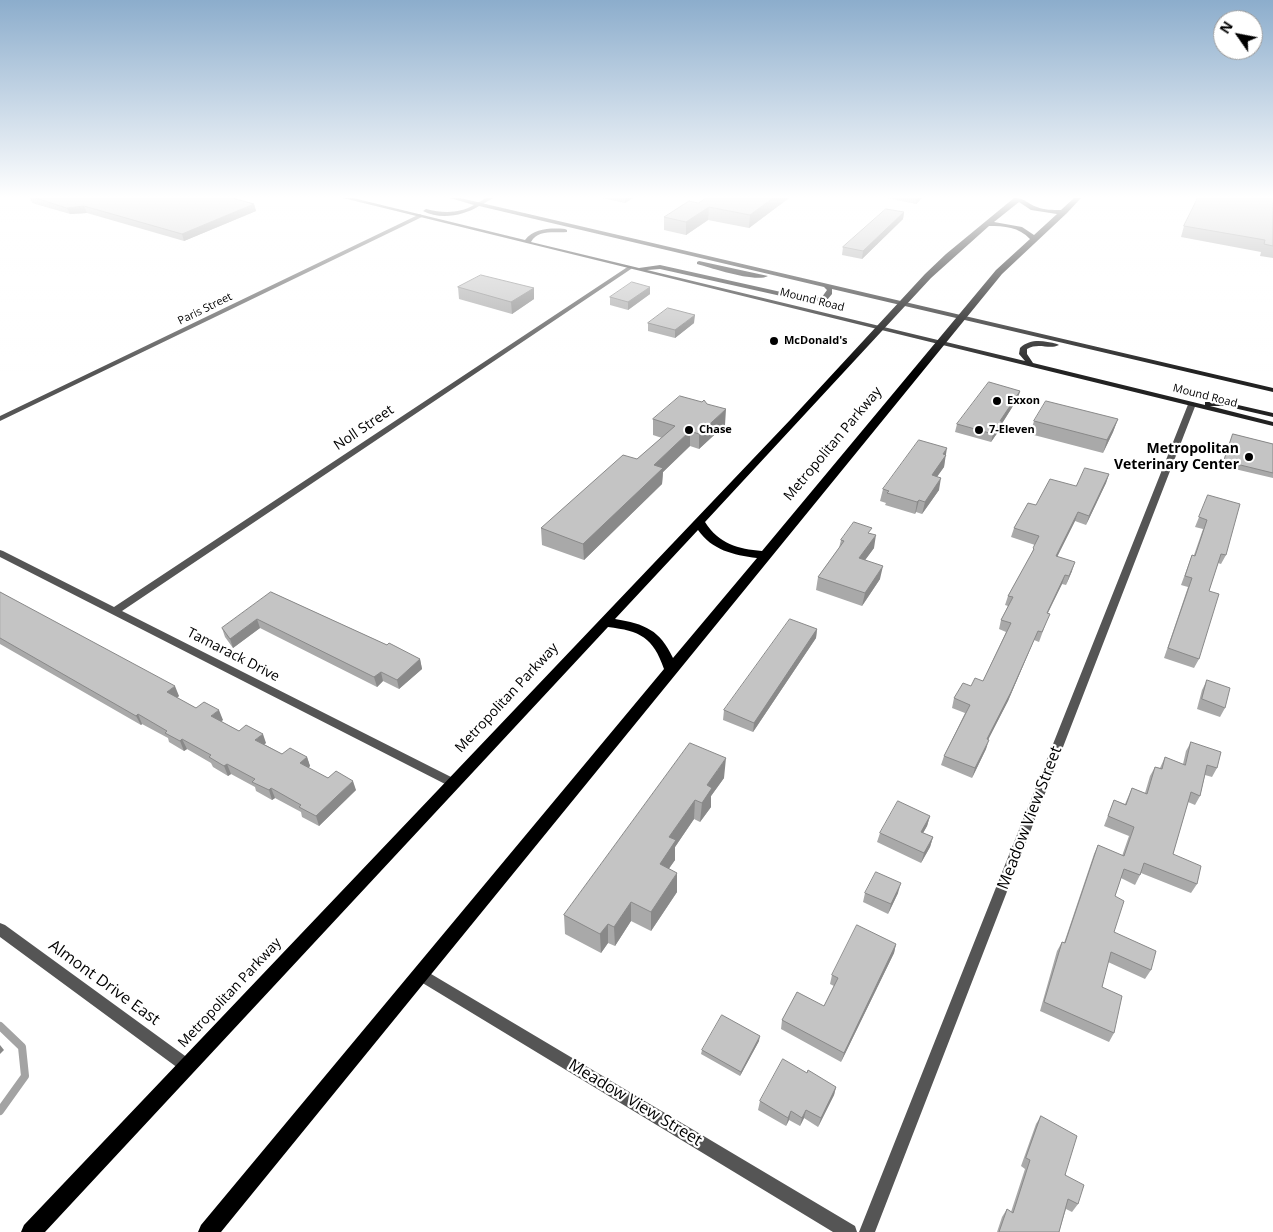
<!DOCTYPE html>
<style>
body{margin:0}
#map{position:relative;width:1273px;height:1232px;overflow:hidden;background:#fff;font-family:"Open Sans",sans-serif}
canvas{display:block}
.north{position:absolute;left:1213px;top:10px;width:50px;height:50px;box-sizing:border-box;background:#fff;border:1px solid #999;border-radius:50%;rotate:303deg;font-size:14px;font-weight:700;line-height:20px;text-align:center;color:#000}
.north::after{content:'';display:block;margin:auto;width:18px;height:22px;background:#000;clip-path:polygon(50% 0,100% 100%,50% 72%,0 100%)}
</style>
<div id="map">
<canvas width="1273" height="1232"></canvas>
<div class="north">N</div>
</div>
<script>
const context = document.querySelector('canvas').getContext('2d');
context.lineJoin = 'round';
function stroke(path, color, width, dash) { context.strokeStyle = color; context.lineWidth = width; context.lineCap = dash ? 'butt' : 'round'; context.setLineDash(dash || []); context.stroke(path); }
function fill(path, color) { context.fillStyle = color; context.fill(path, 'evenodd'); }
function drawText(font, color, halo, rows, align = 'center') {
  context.font = font + ' "Open Sans",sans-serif'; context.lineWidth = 4.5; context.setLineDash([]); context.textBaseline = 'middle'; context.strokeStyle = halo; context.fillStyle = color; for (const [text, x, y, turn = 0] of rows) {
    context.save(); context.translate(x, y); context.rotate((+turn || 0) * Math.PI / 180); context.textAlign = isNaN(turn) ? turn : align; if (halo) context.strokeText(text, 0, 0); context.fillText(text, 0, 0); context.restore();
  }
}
stroke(new Path2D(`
 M0,1026L22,1047L25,1076L0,1111`), '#a3a3a3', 8);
fill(new Path2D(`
 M486,198H493L481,205L476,204Z
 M420,214L423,216L422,217L0,421V416Z
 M629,266L632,268L631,269L122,611L457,780L459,783L457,786L453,788L449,786L0,557V550L3,551L114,607Z
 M1189,402H1192L1196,404L875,1232H859Z
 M0,923L5,925L192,1061L194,1066L192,1071L187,1073L182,1071L0,937Z
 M421,968L855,1226L857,1232H833L416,979L414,974L416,969Z`), '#555');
fill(new Path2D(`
 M343,198H353L525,240C534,228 551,228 565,229L567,230V232C554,233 538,229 531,242L639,268L660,265L808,298L822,297L827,290L824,287L479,206C463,216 440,220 423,211L426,209C443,213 458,214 474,205L450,198H460L1273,388V392L832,289V294L827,300L808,302L660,269L647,270L1025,361L1019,354L1020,348C1031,338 1044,341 1057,344L1059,345C1049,350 1039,342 1027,349V354L1033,363L1205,405V402H1225L1273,413V417L1225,406H1210L1273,422V426Z
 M699,261L768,276C756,283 712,268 697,264V262Z`), '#222');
fill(new Path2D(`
 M1014,198C1026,198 1027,204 1037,207C1044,210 1053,210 1061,210L1074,198H1081L1067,213L1002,274L221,1232H198L201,1225L664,669C653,637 640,631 608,627L45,1232H21L24,1225L791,419L925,274L946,254ZM1019,202L1031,210L1057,214L1034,235L1022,227L994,222ZM989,226C1004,226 1019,227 1030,239L996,270L762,551C738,549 719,544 705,522L931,278ZM698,530C712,550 733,555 757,558L673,658C660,630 645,624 615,619Z`), '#000');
fill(new Path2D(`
 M30,198H232L254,204L256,211L184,241L87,213L70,214L32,203Z
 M603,198H633L625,203Z
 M789,198L749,228L708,220L686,235L664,230V217L698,203Z
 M888,198H922L916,204Z
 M1273,198V258L1260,256L1261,252L1181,237L1184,226Z
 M904,212L903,219L862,259L842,255L843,247Z
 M458,287L534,288V299L512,314L459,299Z
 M650,287V294L628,310L610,305V297Z
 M648,323H694L675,338L648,331Z
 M1020,391L1018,398L1001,425L1000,429L991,442L955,432L957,424Z
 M653,419L725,425L699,449L690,446L663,472L662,484L584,560L542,545L541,528L637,459L662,438L653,435Z
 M1118,419L1113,432L1103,453L1030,434L1034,421Z
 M1233,434L1273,444V478L1222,466Z
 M945,455L944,467L937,476L939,490L922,514L916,512L915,514L885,505L886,503L880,501L883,489Z
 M1109,474L1106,483L1086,525L1075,521L1057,557L1072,571L1066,585L1062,584L1048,613L1046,623L1039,642L1034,640L1008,701L988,739L986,749L972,778L941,765L944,756L965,713L952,708L954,698L971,686L983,681L1006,632L999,629L1001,620L1008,606L1005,605L1008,596L1031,555L1035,545L1011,537L1014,528L1036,505L1076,486Z
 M1208,495L1226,555L1221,564L1218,563L1209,591L1199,659L1194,668L1164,658L1188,587L1181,585L1192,555H1194L1203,529L1195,527Z
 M871,533L874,548L865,560L880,579L862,606L816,590L818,577L839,548L841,540Z
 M0,592L179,696L177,698L196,708L223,720L221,721L239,731L266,743L264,744L282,754L307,757L310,766L308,768L328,778L356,790L319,826L302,817L301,812L275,798L272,800L256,791L255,787L231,774L228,776L213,767L211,763L187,749L184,751L169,742L168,738L142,724L141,725L0,644Z
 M271,592L387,645L420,659L422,669L399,689L383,681L377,687L260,628L233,648L225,637L222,628Z
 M817,629L816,638L753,732L723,720L724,710Z
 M1207,680L1225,708L1220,717L1197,709L1202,690Z
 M1191,742L1217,768L1212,777L1205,775L1200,796L1195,805L1188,802L1173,854L1197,884L1191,893L1141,873L1135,885L1121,878L1115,896L1114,932L1151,970L1145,979L1108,962L1102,987L1114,1033L1109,1042L1040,1011L1057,951L1062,942L1064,943L1094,854L1098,845L1122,856L1129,836L1104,826L1114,800L1125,804L1132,788L1145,793L1150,776L1155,767L1160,768L1165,757L1183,764L1186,751Z
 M690,743L724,778L711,796V807L700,822L694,819L675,847V860L669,868L677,892L651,931L631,921L615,946L608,943L601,953L565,934L564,915Z
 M930,816L927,826L923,833L933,837L930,847L921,863L877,842L880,833Z
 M865,893H898L888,914L863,902Z
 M896,944L894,953L841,1062L781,1029L782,1020L824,1006L834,986L830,984L832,975Z
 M759,1041L740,1076L701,1054L702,1050Z
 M807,1073L836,1087L834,1095L818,1127L804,1118L800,1126L789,1120L786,1126L758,1110L760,1101Z
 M1041,1116L1078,1204L1072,1212L1066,1209L1059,1232H997L1002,1217L1007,1209L1011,1212L1025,1169L1021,1166L1036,1124Z`), '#a9a9a9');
fill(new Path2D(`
 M625,198H633L625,203Z
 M773,198H789L749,228L750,215Z
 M917,198H922L916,204Z
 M254,204L256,211L184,241L182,234Z
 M84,206L87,213L70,214L67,208Z
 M709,207L708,220L686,235V222Z
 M904,212L903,219L862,259L863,251Z
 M650,287V294L628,310V302Z
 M534,288V299L512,314L511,302Z
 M695,315L694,323L675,338V330Z
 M1020,391L1018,398L1001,425L1000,429L991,442L993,434L1000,421Z
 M726,409L725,425L699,449V434Z
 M1118,419L1113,432L1103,453L1107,440Z
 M690,431V446L663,472L662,484L584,560L583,544L654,465Z
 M947,448L944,467L930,487L932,475L943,454Z
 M1109,474L1106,483L1086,525L1089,516Z
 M941,478L939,490L922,514L925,502Z
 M919,500L916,512L915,514L917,502Z
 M1078,512L1075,521L1053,565L1056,556Z
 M876,535L874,548L857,571L859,558Z
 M1075,562L1072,571L1066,585L1069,576Z
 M883,566L880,579L862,606L865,593Z
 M1065,575L1062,584L1043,622L1047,613Z
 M257,619L260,628L233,648L230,639Z
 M817,629L816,638L753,732L754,723Z
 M1038,631L1034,640L1008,701L984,748L987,739Z
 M420,659L422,669L399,689L397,680Z
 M381,672L383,681L377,687L374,677Z
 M175,686L179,696L171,702L167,692Z
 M219,710L223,720L215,726L211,716Z
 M138,714L142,724L141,725L136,716Z
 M263,734L266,743L259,749L255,740Z
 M182,739L187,749L184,751L180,741Z
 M989,740L986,749L972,778L975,768Z
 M307,757L310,766L303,773L300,763Z
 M726,758L724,778L711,796V807L700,822L702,803L707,785Z
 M227,764L231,774L228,776L224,766Z
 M353,781L356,790L319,826L316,816Z
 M271,788L275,798L272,800L269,790Z
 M695,800L694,819L675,847V860L659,883L660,864L669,837Z
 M930,816L927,826L918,842L921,832Z
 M933,837L930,847L921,863L924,853Z
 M677,873V892L651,931V912Z
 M901,883L898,893L888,914L891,904Z
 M631,902V921L615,946L614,927Z
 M608,924V943L601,953L600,934Z
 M896,944L894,953L841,1062L844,1053Z
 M760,1036L759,1041L740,1076L741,1072Z
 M0,1045L4,1050L0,1054Z
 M836,1087L834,1095L818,1127L821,1118Z
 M806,1110L804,1118L800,1126L802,1118Z
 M791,1111L789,1120L786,1126L788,1118Z`), '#898989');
const building = new Path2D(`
 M36,198H232L254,204L182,234L84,206L67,208Z
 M706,198H773L750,215L709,207L686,222L664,217L689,201L698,203Z
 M1198,198H1273V246L1264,244L1265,240L1184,226Z
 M886,209L904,212L863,251L843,247Z
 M481,275L534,288L511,302L458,287Z
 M632,282L650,287L628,302L610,297Z
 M668,308L695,315L675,330L648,323Z
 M989,382L1020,391L1000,421H1002L993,434L957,424Z
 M680,396L702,402L704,400L707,404L726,409L699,434L690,431L654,465L663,468L583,544L541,528L623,455L637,459L675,426L653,419Z
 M1046,401L1118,419L1107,440L1034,421Z
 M1233,434L1273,444V473L1224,461Z
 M919,440L947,448L943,454L946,455L932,475L941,478L925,502L919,500L917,502L887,493L889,491L883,489Z
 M1085,468L1109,474L1089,516L1078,512L1056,556L1075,562L1069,576L1065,575L1047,613L1050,614L1042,632L1038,631L1011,692L987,739L989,740L975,768L944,756L970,705L954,698L963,683L971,686L975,678L983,681L1011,623L1001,620L1013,597L1008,596L1034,549L1033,548L1039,536L1014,528L1028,503L1036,505L1050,479L1076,486Z
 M1208,495L1240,504L1226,555L1221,554L1209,591L1219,594L1199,659L1168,648L1192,578L1185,576L1192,555L1195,556L1207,520L1199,517Z
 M854,522L872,528L868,533L876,535L859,558L883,566L865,593L818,577L844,541L841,540Z
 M0,592L175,686L167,692L196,708L204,702L219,710L211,716L239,731L246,725L263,734L255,740L282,754L290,748L307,757L300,763L328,778L336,771L353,781L316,816L299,807L301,805L271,788L269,790L252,782L255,779L227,764L224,766L209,757L211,755L182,739L180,741L165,733L167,731L138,714L136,716L0,638Z
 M271,592L387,645L389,643L420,659L397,680L381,672L374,677L257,619L230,639L222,628Z
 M790,619L817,629L754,723L724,710Z
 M1207,680L1230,688L1225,708L1202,699Z
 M1191,742L1221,752L1217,768L1207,765L1200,796L1191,792L1173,854L1201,866L1197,884L1144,863L1140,875L1124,869L1115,896L1124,901L1114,932L1156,951L1151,970L1111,952L1102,987L1122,996L1114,1033L1044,1002L1062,942L1065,943L1098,845L1124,856L1134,827L1108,816L1114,800L1126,805L1132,788L1147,794L1155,767L1162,769L1165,757L1185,765Z
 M690,743L726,758L707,785L712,788L702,803L695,800L669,837L676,840L660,864L677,873L651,912L631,902L614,927L608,924L600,934L564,915Z
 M898,801L930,816L921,832L933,837L924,853L880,833Z
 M876,872L901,883L891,904L865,893Z
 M857,925L896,944L844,1053L782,1020L797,992L824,1006L838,978L832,975Z
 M722,1015L760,1036L741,1072L702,1050Z
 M783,1059L807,1073L808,1070L836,1087L821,1118L806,1110L802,1118L791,1111L788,1118L760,1101Z
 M1041,1116L1077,1136L1065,1175L1084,1185L1078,1204L1068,1199L1059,1232H999L1007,1209L1013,1213L1030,1160L1026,1158Z`);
fill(building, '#c4c4c4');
stroke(building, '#898989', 1);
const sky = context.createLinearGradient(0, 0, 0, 371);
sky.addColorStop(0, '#8cadcc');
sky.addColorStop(0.53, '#fff');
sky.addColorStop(1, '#ffffff00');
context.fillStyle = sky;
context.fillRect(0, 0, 1273, 371);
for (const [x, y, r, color] of [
 [774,341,5,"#000"],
 [997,401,5,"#000"],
 [689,430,5,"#000"],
 [979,430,5,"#000"],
 [1249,457,5,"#000"]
]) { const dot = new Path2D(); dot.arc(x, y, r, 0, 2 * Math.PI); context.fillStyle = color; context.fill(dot); stroke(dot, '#fff', 2); }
drawText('11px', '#000', '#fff', [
 ["Mound Road",812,300,14],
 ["Paris Street",205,309,-26],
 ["Mound Road",1205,396,14]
]);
drawText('bold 11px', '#000', '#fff', [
 ["McDonald's",784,341],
 ["Exxon",1007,401],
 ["Chase",699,430],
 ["7-Eleven",989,430]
], 'left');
drawText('14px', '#000', '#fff', [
 ["Noll Street",364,428,-34],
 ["Metropolitan Parkway",833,444,-50],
 ["Tamarack Drive",233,655,27],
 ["Metropolitan Parkway",507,698,-47],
 ["Metropolitan Parkway",230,993,-47]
]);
drawText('bold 14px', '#000', '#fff', [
 ["Metropolitan",1239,449],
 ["Veterinary Center",1239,465]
], 'right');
drawText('16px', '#000', '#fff', [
 ["Meadow View Street",1030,818,-69],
 ["Almont Drive East",104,983,36],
 ["Meadow View Street",635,1103,31]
]);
</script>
